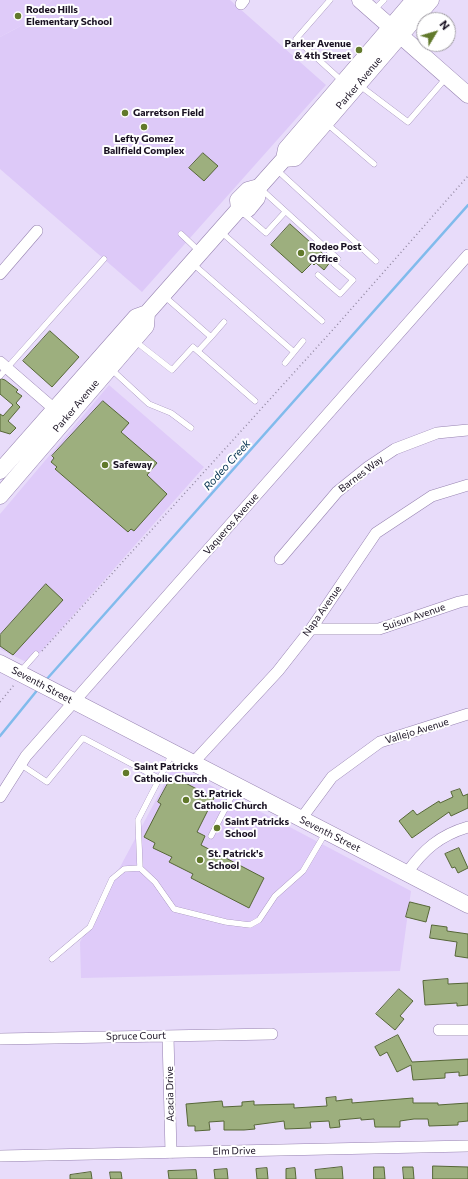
<!DOCTYPE html>
<style>
body{margin:0}
#map{position:relative;width:468px;height:1179px;overflow:hidden;background:#e8dcfa;font-family:Commissioner,sans-serif}
canvas{display:block}
.north{position:absolute;left:416px;top:12px;width:40px;height:40px;box-sizing:border-box;background:#fff;border:1px solid #a3a0a7;border-radius:50%;rotate:52deg;font-size:11px;font-weight:700;line-height:16px;text-align:center;color:#191122}
.north::after{content:'';display:block;margin:auto;width:14px;height:18px;background:#61792b;clip-path:polygon(50% 0,100% 100%,50% 72%,0 100%)}
</style>
<div id="map">
<canvas width="468" height="1179"></canvas>
<div class="north">N</div>
</div>
<script>
const context = document.querySelector('canvas').getContext('2d');
context.lineJoin = 'round';
function fill(path, color) { context.fillStyle = color; context.fill(path, 'evenodd'); }
function stroke(path, color, width, dash) { context.strokeStyle = color; context.lineWidth = width; context.lineCap = dash ? 'butt' : 'round'; context.setLineDash(dash || []); context.stroke(path); }
function drawText(font, color, halo, rows, align = 'center') {
  context.font = font + ' Commissioner,sans-serif'; context.lineWidth = 4; context.setLineDash([]); context.textBaseline = 'middle'; context.strokeStyle = halo; context.fillStyle = color; for (const [text, x, y, turn = 0] of rows) {
    context.save(); context.translate(x, y); context.rotate((+turn || 0) * Math.PI / 180); context.textAlign = isNaN(turn) ? turn : align; if (halo) context.strokeText(text, 0, 0); context.fillText(text, 0, 0); context.restore();
  }
}
fill(new Path2D(`
 M0,0H52L43,10L28,22L0,37Z
 M109,385L204,467L30,664L0,649V514Z
 M174,766L411,891L400,971L81,978L80,942Z`), '#dfcbf9');
fill(new Path2D(`
 M52,0H230L326,85L142,292L0,169V37C20,27 37,17 52,0Z`), '#ddc9f8');
stroke(new Path2D(`
 M46,680L468,205
 M0,736L39,688`), '#81bbec', 2.5);
const building = new Path2D(`
 M203,153L218,166L204,181L189,168Z
 M290,224L331,261L324,270L316,263L314,265L312,263L302,273L271,245Z
 M50,331L79,357L52,387L23,361Z
 M2,379L5,380L18,390L16,392L22,396L16,403L20,407L8,421L16,428L10,434L0,431V414L3,416L13,405L0,394V380Z
 M103,401L129,423L121,432L157,463L147,475L167,494L134,531L131,529L128,532L55,469L57,467L51,462L54,458L52,456Z
 M46,584L63,600L13,655L0,646V635Z
 M172,776L214,798L197,832L205,836L201,845L264,878L249,908L191,878L193,874L169,862L172,857L153,848L155,843L144,837L161,804L158,802Z
 M460,789L463,796L468,794V808L451,816L449,812L412,838L399,821L413,810L417,815L439,801L440,803L453,797L451,792Z
 M459,848L468,868L458,873L455,867L452,868L445,854Z
 M410,902L430,907L426,922L406,917Z
 M432,925L447,927V931L468,934V958L455,956L457,942L430,938Z
 M448,979V984L468,983V1005L457,1006V1003L425,1005L423,981Z
 M399,989L413,1001L400,1016L404,1019L395,1030L376,1014Z
 M398,1035L412,1062L468,1059V1075L459,1076V1072L445,1073V1078L413,1080L411,1065L397,1072L387,1052L380,1056L375,1047Z
 M336,1097V1101L352,1099V1103L413,1098V1103H438V1105L468,1103V1121L458,1122V1125L429,1126L428,1119H414L400,1121V1127H375L374,1119L361,1120V1118L339,1120L340,1127L330,1128L329,1121L310,1122L311,1128L285,1129L284,1121L254,1125L255,1129L244,1130H224V1121L209,1122L210,1130L195,1131V1126H188L186,1104L222,1101L223,1107L242,1106V1102L254,1101V1105L294,1104V1108L327,1106L326,1098Z
 M433,1166L468,1167V1179H433Z
 M342,1167L343,1179H316L315,1170Z
 M374,1167H384L385,1179H374Z
 M403,1167H413L414,1179H404Z
 M267,1168L268,1179H257L256,1169Z
 M295,1168L296,1179H286V1169Z
 M227,1169L228,1179H215L214,1170Z
 M196,1170L197,1179H169L168,1171Z
 M91,1172L92,1179H70V1175Z
 M110,1172H121L122,1179H111Z`);
fill(building, '#9daf7e');
stroke(building, '#566637', 1);
const lane = new Path2D(`
 M330,0L296,39L342,81
 M373,11L384,0
 M359,85L408,122L446,78
 M326,123L374,164
 M277,170L376,261
 M262,190L338,259L334,264L353,280L340,294L318,275
 M243,213L266,233L285,212
 M220,231L322,321
 M181,234L199,251
 M192,263L294,352
 M163,295L211,337L224,322
 M135,341L172,370L193,347L255,401
 M198,351L211,337
 M285,363L303,341
 M111,369L149,404L171,413L191,428
 M0,376L104,259
 M20,672L36,654
 M172,754L138,820L140,868L155,882L174,909L226,922L250,925L259,920L275,896L303,871L326,832
 M20,764L47,782L83,738L160,779
 M211,836L237,786
 M52,959L90,927L112,879L124,869L140,868`);
const street = new Path2D(`
 M241,4L244,0
 M0,274L37,231
 M0,362L60,414
 M280,559L337,492L368,467L395,449L437,433L468,430
 M311,629H379L459,602L468,600
 M193,763L278,671L311,629L376,533L432,496L468,485
 M0,797L26,756L468,255
 M301,819L332,777L380,742L468,714
 M407,873C423,850 440,835 468,827
 M439,1030H468
 M168,1036L171,1153
 M0,1039L272,1034
 M0,1156L468,1146`);
const secondary = new Path2D(`
 M360,0L468,95
 M284,159L295,158L431,0
 M239,209L238,200L248,190L259,187
 M0,471L136,317L147,313L239,209H248L257,198L259,187L284,159L286,149L414,0
 M0,496L146,326L147,313
 M0,663L468,905`);
stroke(lane, '#9682b0', 6);
stroke(street, '#9682b0', 12);
stroke(secondary, '#9682b0', 17);
stroke(new Path2D(`
 M42,651L338,324L468,176
 M0,702L14,685`), '#9389a2', 1.5, [1, 3]);
stroke(lane, '#fff', 5.5);
stroke(street, '#fff', 11);
stroke(secondary, '#fff', 16);
for (const [x, y, r, color] of [
 [18,16,4,"#61792b"],
 [359,50,4,"#61792b"],
 [125,113,4,"#61792b"],
 [144,127,4,"#61792b"],
 [301,253,4,"#61792b"],
 [105,465,4,"#61792b"],
 [126,773,4,"#61792b"],
 [186,800,4,"#61792b"],
 [217,828,4,"#61792b"],
 [200,860,4,"#61792b"]
]) { const dot = new Path2D(); dot.arc(x, y, r, 0, 2 * Math.PI); context.fillStyle = color; context.fill(dot); stroke(dot, '#fff', 1.5); }
drawText('bold 10px', '#191122', '#fff', [
 ["Rodeo Hills",26,10],
 ["Elementary School",26,22],
 ["Parker Avenue",351,44,"right"],
 ["& 4th Street",351,56,"right"],
 ["Garretson Field",133,113],
 ["Lefty Gomez",144,139,"center"],
 ["Ballfield Complex",144,151,"center"],
 ["Rodeo Post",309,247],
 ["Office",309,259],
 ["Safeway",113,465],
 ["Saint Patricks",134,767],
 ["Catholic Church",134,779],
 ["St. Patrick",194,794],
 ["Catholic Church",194,806],
 ["Saint Patricks",225,822],
 ["School",225,834],
 ["St. Patrick's",208,854],
 ["School",208,866]
], 'left');
drawText('10px', '#191122', '#fff', [
 ["Parker Avenue",359,83,-50],
 ["Parker Avenue",76,406,-50],
 ["Barnes Way",361,474,-37],
 ["Vaqueros Avenue",231,524,-49],
 ["Napa Avenue",322,611,-55],
 ["Suisun Avenue",414,617,-19],
 ["Seventh Street",42,685,28],
 ["Vallejo Avenue",417,731,-17],
 ["Seventh Street",330,834,27],
 ["Spruce Court",136,1036,-1],
 ["Acacia Drive",170,1094,-91],
 ["Elm Drive",234,1151,-1]
]);
drawText('italic 11px', '#002f4e', '#fff', [
 ["Rodeo Creek",227,465,-48]
]);
</script>
